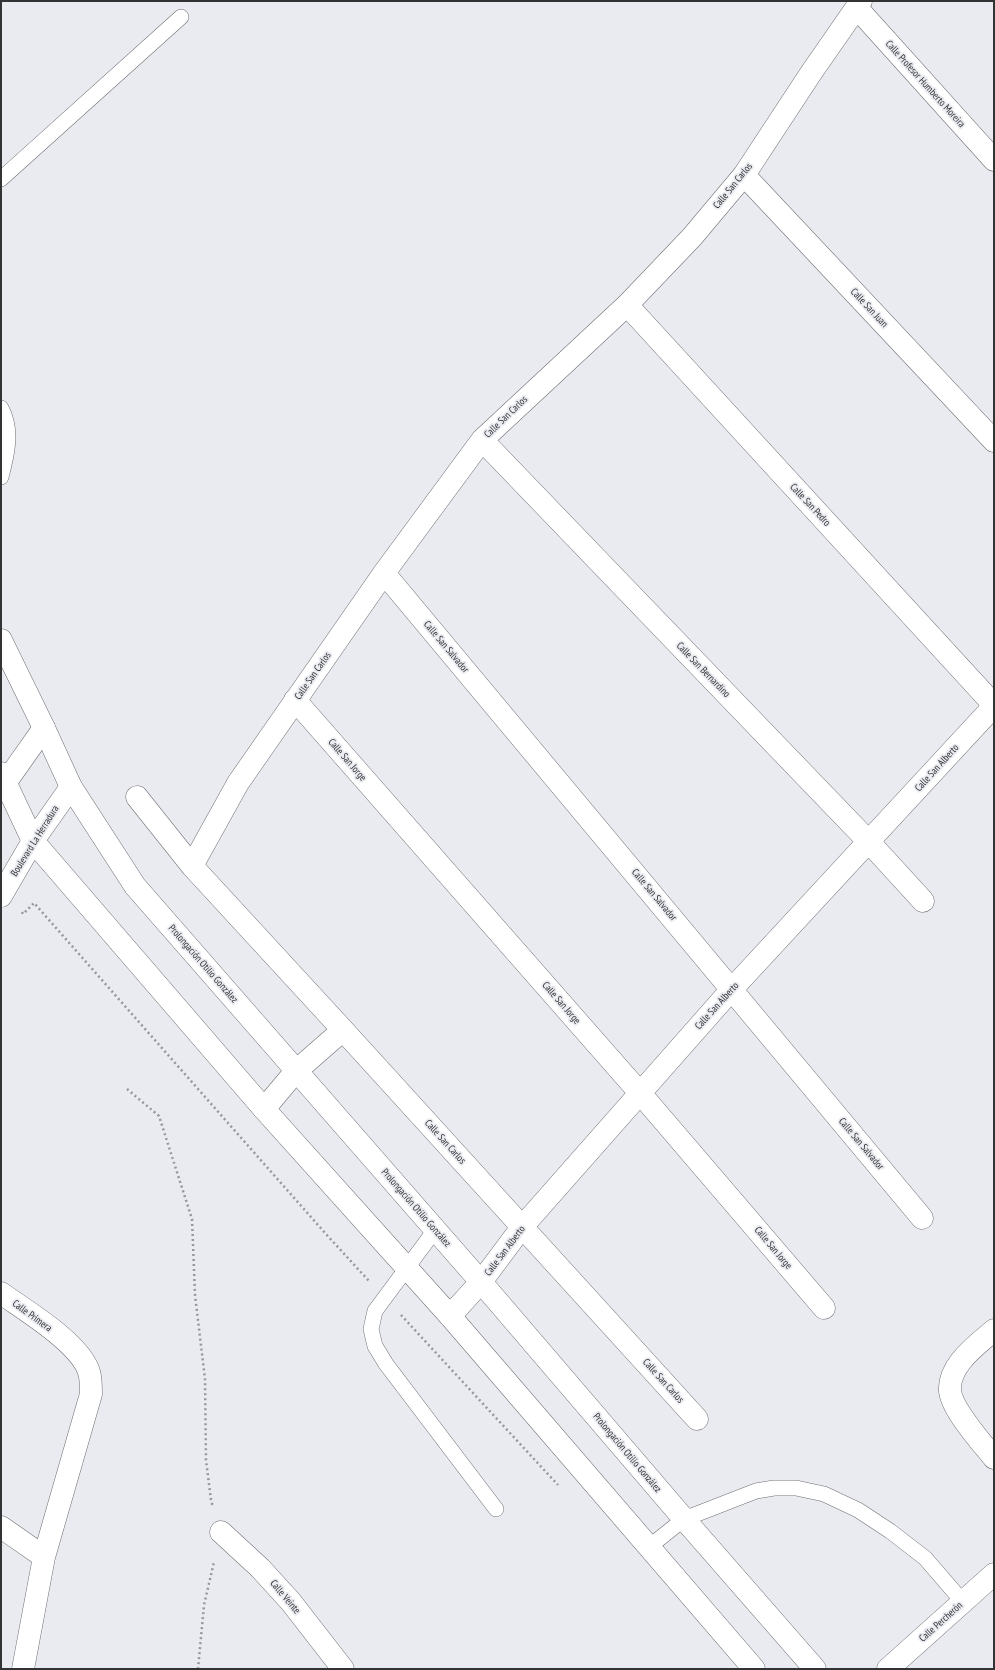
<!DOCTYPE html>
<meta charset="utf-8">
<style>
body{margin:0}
#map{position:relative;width:995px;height:1670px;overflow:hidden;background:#e9ebf0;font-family:"PT Sans Narrow",sans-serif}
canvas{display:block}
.frame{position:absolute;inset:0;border:2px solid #323335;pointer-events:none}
</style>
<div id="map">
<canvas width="995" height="1670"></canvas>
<div class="frame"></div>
</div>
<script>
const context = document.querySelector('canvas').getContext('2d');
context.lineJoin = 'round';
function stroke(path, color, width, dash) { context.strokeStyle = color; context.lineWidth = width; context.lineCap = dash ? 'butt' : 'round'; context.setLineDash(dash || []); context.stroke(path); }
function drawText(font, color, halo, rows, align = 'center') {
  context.font = font + ' "PT Sans Narrow",sans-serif'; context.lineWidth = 3.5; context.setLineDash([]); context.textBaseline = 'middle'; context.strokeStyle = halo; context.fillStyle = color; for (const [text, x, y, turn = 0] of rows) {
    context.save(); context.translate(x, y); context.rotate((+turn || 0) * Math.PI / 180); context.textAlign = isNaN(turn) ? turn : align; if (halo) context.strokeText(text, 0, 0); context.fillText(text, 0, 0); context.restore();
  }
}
const service = new Path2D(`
 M1,179L181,17
 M1,408C13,430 7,454 1,477
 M435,1230L375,1311L371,1329L375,1346L386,1364L496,1509
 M649,1547L684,1519L756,1491L774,1488H796L824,1494L858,1510L890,1531L925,1558L963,1602`);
const minor = new Path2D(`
 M857,8L994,160
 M744,175L994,441
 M627,305L994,705
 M482,440L869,842L923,901
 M384,573L922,1218
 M295,700L640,1093L824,1308
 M137,797L192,866L343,1030L697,1419
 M192,866L238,783L384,573L482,440L627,305L692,237L744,175L811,73L861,1
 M264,1109L296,1071L343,1030
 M1,1293C26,1311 80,1343 89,1372C91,1378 91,1387 91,1394L44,1557L23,1669
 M450,1316L481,1282L522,1227L732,989L994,706
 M994,1330C977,1345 948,1365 950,1391C952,1410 982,1443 994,1458
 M1,1527L44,1557
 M221,1532L260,1568L291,1602L343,1669
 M888,1669L994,1574`);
const tertiary = new Path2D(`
 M1,789L44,728
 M1,896L33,841L71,787`);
const secondary = new Path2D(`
 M1,640L44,728L71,787L135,886L481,1282L684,1519L815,1669
 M1,773L33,841L264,1109L450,1316L754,1669`);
stroke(service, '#6d6f73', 16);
stroke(minor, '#6d6f73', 23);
stroke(tertiary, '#6d6f73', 23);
stroke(secondary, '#6d6f73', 23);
stroke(new Path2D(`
 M22,912L23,914L34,903L325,1233L369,1281
 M127,1089L159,1116L192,1219L195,1295L205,1379L206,1460L211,1500L213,1507
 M401,1315L558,1485
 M198,1669L204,1605L214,1562`), '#95979a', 2.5, [2, 3]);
stroke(service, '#fff', 15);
stroke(minor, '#fff', 22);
stroke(tertiary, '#fff', 22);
stroke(secondary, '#fff', 22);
drawText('10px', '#323335', '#e9ebf0', [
 ["Calle Profesor Humberto Moreira",925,84,48],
 ["Calle San Carlos",733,186,-51],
 ["Calle San Juan",869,308,47],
 ["Calle San Carlos",506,417,-44],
 ["Calle San Pedro",810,505,47],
 ["Calle San Salvador",446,647,50],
 ["Calle San Bernardino",703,670,46],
 ["Calle San Carlos",313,676,-55],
 ["Calle San Jorge",347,760,49],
 ["Calle San Alberto",937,768,-48],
 ["Boulevard La Herradura",35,841,-58],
 ["Calle San Salvador",654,895,50],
 ["Prolongación Otilio González",203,964,49],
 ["Calle San Jorge",561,1003,49],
 ["Calle San Alberto",717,1006,-48],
 ["Calle San Carlos",445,1142,48],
 ["Calle San Salvador",861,1144,50],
 ["Prolongación Otilio González",416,1208,49],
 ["Calle San Jorge",773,1248,50],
 ["Calle San Alberto",505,1251,-53],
 ["Calle Primera",32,1316,36],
 ["Calle San Carlos",663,1381,48],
 ["Prolongación Otilio González",627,1453,50],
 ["Calle Veinte",285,1597,50],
 ["Calle Percherón",941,1622,-42]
]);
</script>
